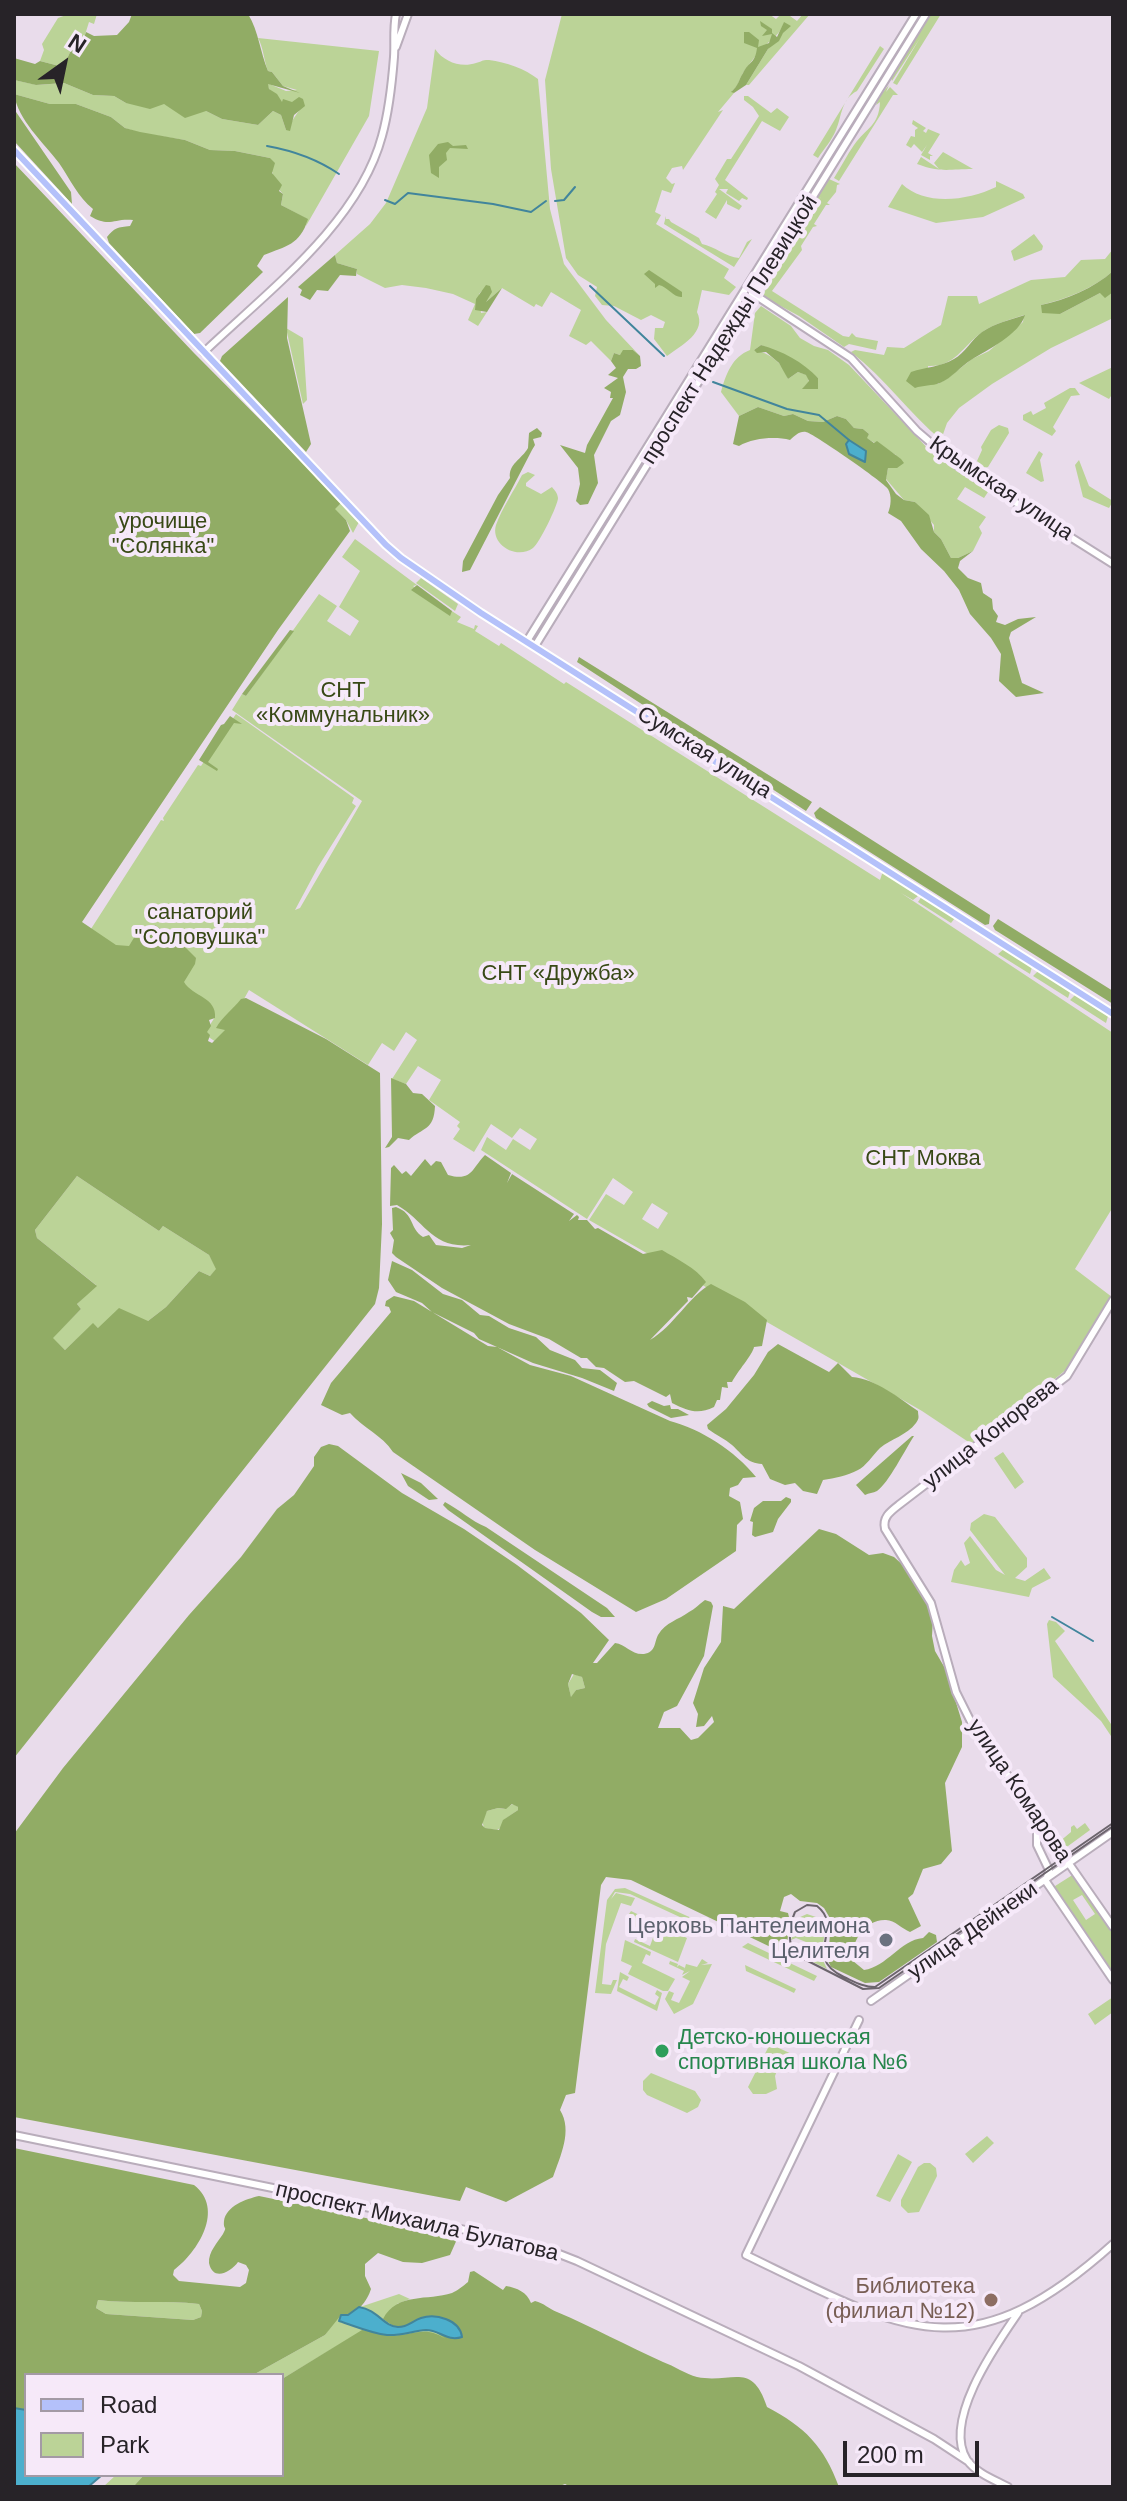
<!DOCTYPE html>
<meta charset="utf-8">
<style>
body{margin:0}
#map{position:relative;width:1127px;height:2501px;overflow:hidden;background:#e9dceb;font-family:Helvetica,sans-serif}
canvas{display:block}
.frame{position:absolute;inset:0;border:16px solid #272328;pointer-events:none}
.legend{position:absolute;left:24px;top:2373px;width:260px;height:104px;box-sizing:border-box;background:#f6e9f9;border:2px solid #a39aa5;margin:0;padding:10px 14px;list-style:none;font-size:24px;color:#272328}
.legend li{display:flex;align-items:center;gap:16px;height:40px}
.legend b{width:40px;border:2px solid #a39aa5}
.north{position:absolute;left:24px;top:24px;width:80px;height:80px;-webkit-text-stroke:6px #f6e9f9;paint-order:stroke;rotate:33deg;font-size:22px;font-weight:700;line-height:32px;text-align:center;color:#272328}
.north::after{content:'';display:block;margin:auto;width:28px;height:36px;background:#272328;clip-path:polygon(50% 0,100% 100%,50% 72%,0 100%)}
.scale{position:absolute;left:843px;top:2441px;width:136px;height:36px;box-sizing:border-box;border:4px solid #272328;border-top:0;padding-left:10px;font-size:24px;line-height:28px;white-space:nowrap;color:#272328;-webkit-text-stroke:6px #f6e9f9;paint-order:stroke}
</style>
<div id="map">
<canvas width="1127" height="2501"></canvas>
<div class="frame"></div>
<ul class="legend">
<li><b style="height:10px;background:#b4c1fa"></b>Road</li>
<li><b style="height:22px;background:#bbd397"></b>Park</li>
</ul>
<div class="north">N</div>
<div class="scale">200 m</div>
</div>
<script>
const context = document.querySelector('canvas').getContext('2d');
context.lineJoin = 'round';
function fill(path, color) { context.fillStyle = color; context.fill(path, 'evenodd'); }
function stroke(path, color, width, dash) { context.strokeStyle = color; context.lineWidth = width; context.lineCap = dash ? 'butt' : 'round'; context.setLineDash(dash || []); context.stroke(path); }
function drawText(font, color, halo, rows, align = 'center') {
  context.font = font + ' Helvetica,sans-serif'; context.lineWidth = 8; context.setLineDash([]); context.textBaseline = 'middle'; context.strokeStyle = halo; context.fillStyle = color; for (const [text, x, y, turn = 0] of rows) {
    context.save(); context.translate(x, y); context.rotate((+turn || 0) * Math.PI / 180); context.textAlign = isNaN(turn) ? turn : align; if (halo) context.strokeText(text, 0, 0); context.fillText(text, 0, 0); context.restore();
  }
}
fill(new Path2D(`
 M69,14H97L94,24L89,22L84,38H77L63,67L40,61L44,50L42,44L58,18Z
 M562,14H769L776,19L781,14H791L790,16L797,21L803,14H810L749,85H746L768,49L788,27L784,23C777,40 768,40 758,53C755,57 744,70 742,75C738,82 739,85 732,91L734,93L718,112L723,110L683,170L682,166L672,168L666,178L672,184L675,183L671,193L662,190L655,212L661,215L656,224L729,269L724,278L736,287L729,295L702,290L697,312C707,332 682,345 667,356L654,339L655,328H663L665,322L651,315L641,320L614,306L602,305L595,296L597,287L578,275L566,258L551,169L545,80Z
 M920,14H922L755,283L753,282Z
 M930,14H941L897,85L893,83L920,38L892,81L891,78Z
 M258,38L379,51L369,116L306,226L307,219L281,205L283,194C274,186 271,169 270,158L235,151L210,150L185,140L140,133L125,128L111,117L76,104H50L14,94V80L37,85L64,83L93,95L114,96L126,103L164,104L206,111L222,119L258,125L273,111L281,115L286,130L300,109L292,102L282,103L269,89L267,83L286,91L297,90L283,86L272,72L268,71C264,61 263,46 258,38Z
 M880,46L884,49L857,91C841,99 842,116 836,130C832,140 824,149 818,158L813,155Z
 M435,49C444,62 461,68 476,63C484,61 480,60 489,60C506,62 525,69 538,79L550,209L564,264L606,320L640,356L633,350L620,355L614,353L611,361L591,341L586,345L569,336L581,310L551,292L542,307L536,304L534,307L502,288L486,302L482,291L479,294L481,313L487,312L478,326L468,320L475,304L453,294L426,288L402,285L385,288L357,274V269L337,263L335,255L370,224L386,203L427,108Z
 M889,85L886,92L890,87L898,95H893L839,181L834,178C841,167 847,155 854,145C866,128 879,126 880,102L876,105L879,97Z
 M744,96H748L771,113L777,108L789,117L780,131L762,121L725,180L748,198L747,200L742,198L739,201L726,193L728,189H719L742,206L739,210L727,204V200L716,219L705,212L717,194L715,192L719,185L715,179L727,159H731L759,116L753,107L744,100Z
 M913,120L926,128L923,131L926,133L928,129L940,134L928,153L933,156H930V160L921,155L927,145L922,152L914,144L911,148L906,145L911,136L915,137V130L918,128L912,124Z
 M943,152L973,169C949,169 941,173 917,164L921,157L939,169L934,163Z
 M829,179L840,184L837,185L836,192L827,203L830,205H826L814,224L817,226L813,227L801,246L802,250L772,291L843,336L849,337L852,333L856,337L878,341L876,350L849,344L844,347L799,316L762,296L822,195L763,289L761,288Z
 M996,181L1023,194L1025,198L983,217L936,223L888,207L902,184C925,206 967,201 996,187Z
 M666,216V219H669L671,222L699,238L702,244C714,246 726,257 739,258L747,242L752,239L734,267L664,224Z
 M1034,234L1043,246L1042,250L1014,261L1011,251Z
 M1113,249V271C1093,289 1066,299 1041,305L1060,314L1100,293L1113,292V318L1051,348L992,384L959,408L947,423L941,440C909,413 885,378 851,352L855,350L884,355L887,347L904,348L941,325L948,296H977L979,304L1031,280L1065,277L1081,260L1105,259ZM1024,315L1023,322L989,351L972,359L948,378L938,384H927L928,366C955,367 962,347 981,333C994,323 1010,320 1024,315Z
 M761,306L791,326L800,338L814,346L828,350L849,365L933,454L988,492L984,498L965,487L957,499L986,517L979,527L982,533L973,551L958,558H951L941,539L934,532V525L915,502L904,500L886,479L888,468L896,455L866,438L869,434L863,429L854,428L846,419L837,416L823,422L808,421L793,414L784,416L758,407L739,416L721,392C726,374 732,357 750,350L755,313ZM761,345L782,354L818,378L803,388L809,382L807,375L798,372L788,379C783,363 770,353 754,350Z
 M286,328L303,338L307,400L303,404Z
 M1113,367V393L1109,399L1079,383Z
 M1070,388H1075L1080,395L1071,396L1053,427L1056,431L1052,436L1023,420V415L1031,411L1033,415L1046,408L1044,403Z
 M999,425L1008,428L1009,433L988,467L984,468L977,461L982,450L981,447L991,430Z
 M1039,451L1043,454L1040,460L1044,481L1041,482L1026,473Z
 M1079,460L1089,486L1113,501L1109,508L1083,497L1075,465Z
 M528,472L535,475L526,483V486L541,494L552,487C555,491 557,492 558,498C558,505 539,544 533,548C517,560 490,545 496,525C502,508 514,491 522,475Z
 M342,502L359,522L353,533L346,520L334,509Z
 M355,539L417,585L413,586L461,617L457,622L474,629L475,625L478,626L475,631L499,646L501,643L564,684L566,682L880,880L883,871L918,896L913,900L901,893L1113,1033V1207L1075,1269L1112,1297L1067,1369L973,1445L922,1411L589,1220L606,1194L624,1205L633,1192L613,1178L587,1219L481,1150L487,1137L506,1150L513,1139L530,1150L537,1139L520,1128L512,1138L491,1124L474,1152L453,1139L460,1129L457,1126L460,1122L429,1100L441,1080L418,1066L406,1084L392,1079L417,1040L406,1032L394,1051L382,1043L368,1065L249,990C238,1009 232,1027 216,1042L204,1034L215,1017L89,932L161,820L164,821L163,818L198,765L201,766L236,714L354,798L352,803L356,806L318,867L295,910L300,908L362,801L232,710L242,694L246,696L319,594L337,606L327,621L350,636L359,621L339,607L360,571L342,557ZM652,1203L668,1213L658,1229L642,1219Z
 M421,578L458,604L455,611L416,583Z
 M922,896L955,918L951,923L918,902Z
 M1004,949L1032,967L1030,974L998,954Z
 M1038,971L1070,992L1068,998L1033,976Z
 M1075,995L1108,1016L1106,1023L1070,1000Z
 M77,1176L159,1231L163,1226L209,1255L217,1269L210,1276L199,1271L166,1307L148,1321L98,1328L93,1324L65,1350L52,1338L81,1309L77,1304L96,1285L37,1238L35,1230Z
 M1003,1452L1024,1482L1015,1489L994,1458Z
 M984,1514L995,1517L1027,1558V1567L1015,1578L1025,1581L1044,1568L1051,1578L1032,1588L1029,1597L951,1582L954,1570L961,1560L965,1566L970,1563L964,1543L970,1536L996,1570L1005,1575L970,1530L971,1523Z
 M1049,1620L1056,1622L1065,1631L1055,1641L1113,1727V1739L1101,1721L1053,1677L1047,1624Z
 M574,1674L582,1677L585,1688L576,1690L571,1698L568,1684Z
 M513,1804L518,1807V1810L505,1819L502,1827L497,1830L484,1828L482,1820L487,1811L498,1808L504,1809Z
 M1085,1823L1090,1830L1064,1849L1059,1842L1071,1832V1827L1074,1825L1077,1829Z
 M1074,1874L1113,1929V1976L1052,1888ZM1082,1895L1095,1914L1086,1920L1073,1900Z
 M625,1888L696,1920L695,1924L630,1894L615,1892L611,1899L616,1893L635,1898L631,1906L621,1903L606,1944L602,1984L611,1985L613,1980H617L611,1994L595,1993L607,1900L615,1889Z
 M631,1911L687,1938L678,1962L634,1942L635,1939L650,1946L654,1935L640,1928L636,1936L628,1933L634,1915L632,1914L629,1922L625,1920Z
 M807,1914L819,1918L825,1926L822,1958L827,1969L805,1958L808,1947L803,1957L792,1950V1948L803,1952L806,1942L796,1938L791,1940L798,1918Z
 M625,1940L651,1952L650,1956L646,1954L642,1963L675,1979L668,1991H663L628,1974L632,1966L621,1961Z
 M748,1943L817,1976L814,1981L742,1947Z
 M702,1959L708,1963L701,1965L712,1964L693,2004L674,2014L665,1999L669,1991L674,1993L671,2000L679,2003L690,1981L682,1977L690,1971L682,1975L684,1971L669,1964L670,1961L678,1964L677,1967L679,1965L685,1968L684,1971L686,1964L697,1967Z
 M745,1965L796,1989L794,1993L788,1990L746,1971Z
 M620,1972L629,1977L627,1981L623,1979L619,1987L655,2005L659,1997L655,1994L657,1990L662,1993L657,2011L617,1991Z
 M1113,1997V2012L1095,2025L1088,2014Z
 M770,2044L794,2055L786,2072L778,2068L775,2076L777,2089L766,2094H753L748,2087Z
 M651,2073L695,2091L701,2100L698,2107L687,2113L647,2095L643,2090V2081Z
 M987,2136L994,2143L973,2163L965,2154Z
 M898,2154L912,2162L890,2202L876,2196Z
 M924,2163H930L936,2168L937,2176L919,2212L908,2213L901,2206V2200L918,2167Z
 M399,2294L410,2299L397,2304L447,2313L477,2341L390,2339L357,2334L282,2379V2375H253L325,2335L339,2314Z
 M98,2300C132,2304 165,2300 199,2304L202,2311L201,2317L193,2320L106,2314L96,2308Z
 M116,2475H144L133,2487H103Z`), '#bbd397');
fill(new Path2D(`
 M132,14H248C259,32 260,52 268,71L272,72L283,86L300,93L268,84L269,89L277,94L282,102L283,99L292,102L299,97L303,99L305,106L294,115L290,131L286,130L281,115L273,111L258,125L222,119L206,111L185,118L164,104L150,109L126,103L114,96L93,95L64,83L36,85L14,80V58L35,64L40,61L63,67L77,38H84L86,32L94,36L117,35L129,22Z
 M760,21L772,29V33L777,37L784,22L791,26L783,33L779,41L768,49L746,85L734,93L731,92C739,85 738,81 743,73C749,61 755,64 757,48L744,43V32H749L759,40L758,47L769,43L772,34L762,36L767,30L761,26Z
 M14,94L50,104H76L111,117L125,128L140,132L185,140L210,150L235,151L270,158L275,163L272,173L282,185L279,191L283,194L281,205L308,219C300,245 286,246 264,255L257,266L263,272L200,333L194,334L109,243L107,237C114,228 118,227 130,226L133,220C113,218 110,228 90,216L93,209C78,197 70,179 59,163C43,142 18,120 14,94Z
 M14,109L71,192L72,204L14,141Z
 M448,142L453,146L466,145L468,149L450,148L446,153L447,160L439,167V178L431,173L429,155L438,144Z
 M14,163L194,353L342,502L335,509L346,520L350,531L278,630L82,922L116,945L129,946L138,931L155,925L179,941L196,958L195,964L184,982C193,997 217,997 215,1018L209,1020L211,1026L207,1032L210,1035L208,1041L212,1043L225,1030L216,1028C222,1017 233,1009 241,999L246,998L326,1039L380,1073L382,1224L379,1288L375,1304L14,1758ZM77,1176L159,1231L163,1226L209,1255L216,1269L210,1276L199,1271L166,1307L148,1321L119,1308L98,1328L93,1323L65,1350L53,1338L81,1309L77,1304L97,1286L37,1238L35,1230Z
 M335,255L337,263L357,269L356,276L340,275L328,291L317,290L310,300L300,295L302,290L298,287Z
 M649,270L682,292V297C674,298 668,287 659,285L655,288V284L644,274Z
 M1113,271V292L1105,298L1100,293L1060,314L1042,313L1041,305C1066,300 1094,288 1113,271Z
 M486,285L490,286L492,292L486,302L502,288L487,312L475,310L476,299Z
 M288,297L287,338L311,444L306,452L220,361L222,356Z
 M1025,315C1020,334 987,350 971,360C961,366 952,378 940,383C932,386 923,385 915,388L906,381L911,372C926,367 940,367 954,359C965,353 972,339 982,332C995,323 1010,320 1025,315Z
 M761,345C782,351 803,362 818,378V389H802L809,381L806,375L798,372L788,379L779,363L766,352L757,353L754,350Z
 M623,350H633L640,356L641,366L636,369H628L623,377L626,392L620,415L611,421L594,455L598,483L588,504L580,505L576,501L580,484L578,468L560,445L585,453L587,445L613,398H610L611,392L604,388L618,378L608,375L616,368L611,361L614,353L620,355Z
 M758,407L784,416L793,414L808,421L823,422L837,416L846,419L854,428L863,429L869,434L867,438L874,443L877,441L901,459L904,463L897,468H888L886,480L896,494L904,500L915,502L929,515L934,532L941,539L951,558H958L973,551L960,561L958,568L968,578L981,583L983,593L992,599L993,609L998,616L996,622L1005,625L1018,619L1036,617L1011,632L1009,638L1022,683L1044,693L1016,697L999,681L1001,654L991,638L970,614L959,590L944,571L921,549L901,521L888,513C891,506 892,496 888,489C885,483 811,432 806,432C799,431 795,436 790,440C775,436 753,438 739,446L733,444L739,416Z
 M537,428L542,433L541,437L533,439L535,445L532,450L470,570L462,572L463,561L498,495L510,478C508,464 522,459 528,448L529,433Z
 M417,585L452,611L450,616L411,590Z
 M290,630L294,631L246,696L242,694Z
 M579,657L812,802L806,811L577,662Z
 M230,716L242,724L234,723L208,762L218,769L217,771L199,760L221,725L224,724Z
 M820,807L990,915L989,924L985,925L816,818L814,813Z
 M998,919L1113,991V1004L995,930L993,926Z
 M391,1078L406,1084L413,1093L422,1094L435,1106C434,1131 423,1127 409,1140L398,1138L389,1147L385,1148L392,1137Z
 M485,1155L511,1173L507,1183L512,1174L574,1214L569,1221L577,1215L579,1217L578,1220H587L595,1229L598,1228L643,1254L662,1250C677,1259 696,1268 706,1282L692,1298L687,1297L688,1301L650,1340C674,1326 688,1297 711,1284L745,1302L767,1320L762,1346L754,1347C753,1354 737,1372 732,1382H727L728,1388L722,1387L720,1400H717L714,1407C698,1415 688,1411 672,1403L670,1394L666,1397L634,1381L625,1382L604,1368L596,1367L587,1358H581L549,1339L509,1324L442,1288L396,1257L392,1253L394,1240L390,1233L393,1230L392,1208L396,1207C415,1214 409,1228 423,1237L429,1235L436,1245L462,1248L471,1245C432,1249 425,1221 397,1205L390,1206L391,1168L394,1165L402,1174L406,1171L411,1176L425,1159L431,1166L436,1161L441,1162L448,1175C472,1182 472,1168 485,1155Z
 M392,1261L412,1270L443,1294L462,1300L480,1315L489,1316L509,1328L536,1337L550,1350L575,1360L582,1368L600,1370L617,1383L614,1391L582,1378L533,1363L479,1339L474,1333L432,1312L422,1303L396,1292L388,1280Z
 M394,1296L414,1301L488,1346L497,1347L530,1365L571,1376L670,1421C701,1429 735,1451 756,1477L743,1478L738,1485L730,1488L729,1496L740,1502L743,1519L737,1525L736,1551L666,1599L636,1612L535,1550L393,1452C382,1435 363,1428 350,1413L342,1415L321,1405L331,1383L391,1312L389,1307L385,1306L386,1301Z
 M778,1344L829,1372L838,1363L852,1377C876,1379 899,1398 918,1411C918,1417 920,1417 916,1423C907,1435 891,1439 880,1448C874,1454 865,1467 858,1470C847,1476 835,1478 823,1480L817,1494L803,1491L795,1483L785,1485L770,1479L762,1464C747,1463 743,1455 732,1445C725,1439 716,1435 708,1429L707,1425L726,1409L754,1375L768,1352Z
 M652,1401L664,1406L670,1405L671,1409H678L689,1415L671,1418L649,1407L647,1404Z
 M912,1436H914C906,1448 888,1484 877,1491C873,1493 869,1493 865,1495L856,1485Z
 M329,1444L338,1446L402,1493L464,1529L517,1565L581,1613L609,1640L593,1663H597L615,1643C626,1644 631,1655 644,1654C656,1652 654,1643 658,1635C666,1622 678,1620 689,1612C695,1609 699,1604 705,1600L711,1602L713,1606L704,1656L677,1706L664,1712L658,1728H680L691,1740L698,1738L714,1722L712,1716L704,1726L696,1727L698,1714L693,1703L704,1668L721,1642L723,1606L734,1609L819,1529L836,1534L869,1555L883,1553L894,1557L905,1567L926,1601L933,1617L932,1636L935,1651L946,1670L962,1722V1747L945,1783L952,1851L941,1864L923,1869L913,1894L908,1898L921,1926L910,1932C902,1929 895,1920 886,1920C865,1919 850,1942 853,1961L864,1970C887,1967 900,1940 923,1938L929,1932L936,1935L937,1942L879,1982L865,1983L831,1967L828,1961L831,1920L824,1908L817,1903L800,1901L791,1894L784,1897L780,1911L788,1913L789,1917L787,1950L781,1952L631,1880L606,1877L601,1885L575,2093L566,2095L560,2110C573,2131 560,2156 553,2177L506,2202L466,2187L460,2201L14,2117V1834L63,1768L189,1615L241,1557L277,1509L294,1495L314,1466V1457L321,1447ZM572,1674L582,1677L585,1688L576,1690L571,1697L568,1684ZM512,1804L518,1807V1810L503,1820L499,1830L485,1828L482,1825L487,1811L498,1808L506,1809Z
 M401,1473L421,1483L438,1499L429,1500L408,1486Z
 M786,1497L791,1499V1502L778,1519L773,1532L755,1537L752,1535L753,1522L750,1521L754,1508L763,1501H781Z
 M445,1502C460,1510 471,1521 486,1527L607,1608L615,1617H601L592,1612L448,1510L443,1505Z
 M14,2148L194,2185C225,2209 198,2252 174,2270L173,2275L179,2281L240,2287L246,2283L249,2270L246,2265L238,2262C231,2272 213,2282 209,2263C208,2252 218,2242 223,2234C228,2225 223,2231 224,2221C226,2206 246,2199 259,2196L458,2237L450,2255L422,2263L403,2262L378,2253L365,2264V2276L371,2289C367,2302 356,2316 341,2315L325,2335L253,2375H26V2410L14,2408ZM98,2300C132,2304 165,2300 199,2304L202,2311L201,2317L193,2320L106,2314L96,2308Z
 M474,2271L503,2290L506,2286C517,2288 527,2292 531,2303L535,2301C544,2303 549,2309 557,2312C593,2327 627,2346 663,2362C674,2366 686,2374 697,2377C732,2384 752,2360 767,2407C805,2427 824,2446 839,2487H571L565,2484L557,2487H133L144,2475H282V2379L362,2330C371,2330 379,2335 388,2335C412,2337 423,2324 446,2339L416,2320L410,2325L395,2327L383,2319C397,2292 428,2301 452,2293C457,2291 463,2286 468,2282L470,2272Z`), '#91ac65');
const water = new Path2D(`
 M849,440L866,451L865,462L849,454L846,444Z
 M359,2307C378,2310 383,2326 398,2327C408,2327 412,2321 421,2318C436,2313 460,2320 462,2337C447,2342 440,2330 426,2330C413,2331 400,2336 387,2335C370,2333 355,2326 339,2321L341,2315H348Z
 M14,2408L26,2410V2475H102L88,2487H14Z`);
fill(water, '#4cafcd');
stroke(water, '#41859c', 2);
stroke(new Path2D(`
 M267,146C295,151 317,159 339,174
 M385,200L395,204L408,193L493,204L531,212L546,201
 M555,201L564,200L575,187
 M590,286L664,356
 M713,382L787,409L819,415L849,440
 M1052,1617L1093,1641`), '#41859c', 2);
const secondary = new Path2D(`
 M396,47L408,14
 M752,293L851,358L917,431L958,466L1113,564
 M204,352C267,292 359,223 382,136C389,111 392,83 394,57C395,42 393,29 396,14
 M527,641L916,14
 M535,646L926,14
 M1113,1300L1067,1376L900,1504C891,1511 882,1517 885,1529L931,1603L956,1692L972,1724L1113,1927
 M1037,1823V1845L1049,1870L1047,1877
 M1045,1880L1113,1980
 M871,2001L1113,1832
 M859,2020L746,2255C903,2331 967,2375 1113,2244
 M14,2135L390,2212L549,2250L577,2261L799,2366L934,2439L969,2462
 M1008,2487C995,2480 976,2473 967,2460C942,2421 996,2345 1018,2313`);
const primary = new Path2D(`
 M14,150L386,545L401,558L481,613L1113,1014`);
stroke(secondary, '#b9adbb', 10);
stroke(primary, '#fff', 10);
stroke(secondary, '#fff', 6);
stroke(primary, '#b4c1fa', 6);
stroke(new Path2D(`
 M1113,1823L875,1987C863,1987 855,1982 844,1977C800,1956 846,1929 817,1906L807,1905L795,1912C789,1926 786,1945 798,1956L863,1989L879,1988L1113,1826`), '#6c656d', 2);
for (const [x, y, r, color] of [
 [886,1940,8,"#6b7280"],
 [662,2051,8,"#2e9e5b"],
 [991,2300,8,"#8d6e63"]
]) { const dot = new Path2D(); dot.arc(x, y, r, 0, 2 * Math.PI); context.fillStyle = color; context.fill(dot); stroke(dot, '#f6e9f9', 3); }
drawText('22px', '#272328', '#f6e9f9', [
 ["проспект Надежды Плевицкой",730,330,-58],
 ["Крымская улица",1001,489,34],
 ["Сумская улица",704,753,32],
 ["улица Конорева",991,1434,-38],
 ["улица Комарова",1019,1791,56],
 ["улица Дейнеки",973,1931,-35],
 ["проспект Михаила Булатова",417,2222,13]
]);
drawText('22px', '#384916', '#f6e9f9', [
 ["урочище",163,522],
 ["\"Солянка\"",163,547],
 ["СНТ",343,691],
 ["«Коммунальник»",343,716],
 ["cанаторий",200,913],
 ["\"Соловушка\"",200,938],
 ["СНТ «Дружба»",558,974],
 ["СНТ Моква",923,1159]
]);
drawText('22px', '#5b616d', '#f6e9f9', [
 ["Церковь Пантелеимона",870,1927],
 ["Целителя",870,1952]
], 'right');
drawText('22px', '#27864d', '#f6e9f9', [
 ["Детско-юношеская",678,2038],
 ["спортивная школа №6",678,2063]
], 'left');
drawText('22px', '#785e54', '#f6e9f9', [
 ["Библиотека",975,2287],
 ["(филиал №12)",975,2312]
], 'right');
</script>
